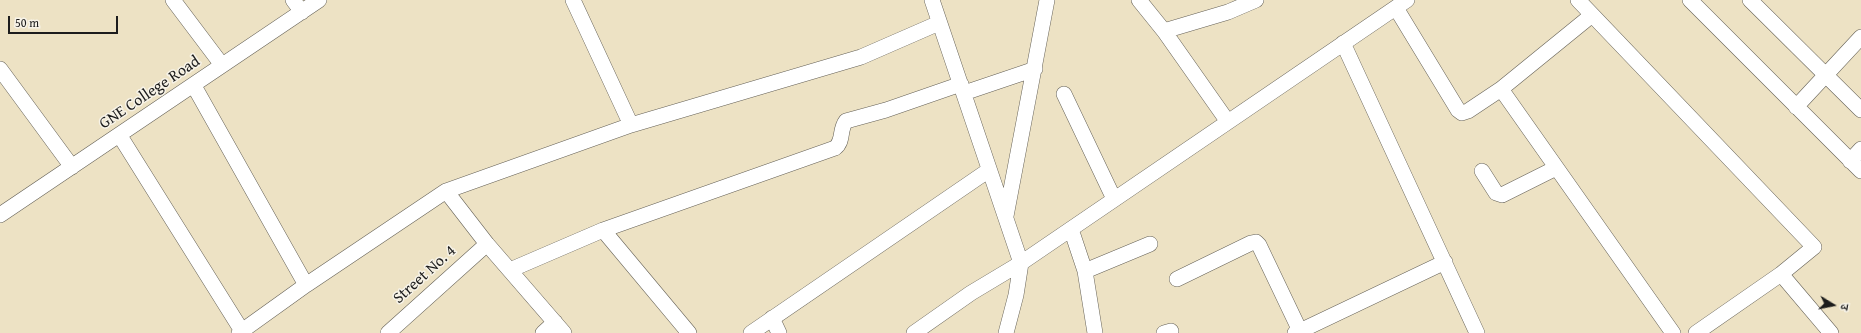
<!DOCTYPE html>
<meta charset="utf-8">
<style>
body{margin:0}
#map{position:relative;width:1861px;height:333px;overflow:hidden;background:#ede2c4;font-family:"Gentium Book Plus","Noto Serif Devanagari",serif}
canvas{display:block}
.north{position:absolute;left:1813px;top:285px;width:40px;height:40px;-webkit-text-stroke:3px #f7f3e8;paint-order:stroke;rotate:100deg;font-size:11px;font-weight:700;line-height:16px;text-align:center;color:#1c1c1c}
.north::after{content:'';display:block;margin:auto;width:14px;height:18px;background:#1c1c1c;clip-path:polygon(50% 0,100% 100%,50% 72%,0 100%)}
.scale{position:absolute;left:8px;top:16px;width:110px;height:18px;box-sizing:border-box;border:2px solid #1c1c1c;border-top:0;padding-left:5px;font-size:12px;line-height:14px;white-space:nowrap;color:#1c1c1c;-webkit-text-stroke:3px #f7f3e8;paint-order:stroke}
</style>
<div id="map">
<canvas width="1861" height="333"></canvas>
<div class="north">उ</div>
<div class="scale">50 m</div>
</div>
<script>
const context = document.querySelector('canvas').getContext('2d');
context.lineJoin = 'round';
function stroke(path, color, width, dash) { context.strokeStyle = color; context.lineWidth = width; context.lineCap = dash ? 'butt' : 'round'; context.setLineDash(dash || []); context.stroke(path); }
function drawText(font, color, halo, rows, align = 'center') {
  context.font = font + ' "Gentium Book Plus",serif'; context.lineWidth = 3; context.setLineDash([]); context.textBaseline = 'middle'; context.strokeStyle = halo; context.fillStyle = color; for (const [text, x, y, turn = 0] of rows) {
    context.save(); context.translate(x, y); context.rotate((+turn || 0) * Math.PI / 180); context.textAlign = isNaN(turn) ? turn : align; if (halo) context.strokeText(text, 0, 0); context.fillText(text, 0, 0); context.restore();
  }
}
const minor = new Path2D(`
 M173,0L222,65
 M293,0L302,12
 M573,0L631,125
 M932,0L1021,263L1016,295L1006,333
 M1139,0L1164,31L1228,122
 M1578,0L1814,247L1781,274L1831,333
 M1690,0L1861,171
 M1750,0L1861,110
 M1396,8L1458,110L1462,113L1468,111L1501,89L1592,15
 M1164,31L1228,12L1256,0
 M1343,43L1477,333
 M0,69L72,167
 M194,86L306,285
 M1501,89L1673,333
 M964,93L1035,69
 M1064,94L1114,199
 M1796,107L1861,37
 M120,136L242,331
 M1850,161L1861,149
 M1482,171L1496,193L1502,195L1556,168
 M0,215L319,0
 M1006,216L1047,0
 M1071,229L1085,271L1095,333
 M603,230L689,333
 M510,270L603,230L835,148C844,141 839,130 846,121L886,110L961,84
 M1085,271L1150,244
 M1177,279L1251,243L1256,242L1259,245L1300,331L1295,333
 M772,318L779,333
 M1300,331L1445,262
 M239,333L306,285L446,191
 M388,333L487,244
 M543,333L555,322
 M564,333L487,244L446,191L631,125L861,57L939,23
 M751,333L989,170
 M914,333L971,293L1021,263L1407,0
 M1164,333L1171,331
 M1696,333L1781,274`);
stroke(minor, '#656157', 16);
stroke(minor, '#fff', 15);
drawText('16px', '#1c1c1c', '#f7f3e8', [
 ["GNE College Road",150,93,-34],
 ["Street No. 4",425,275,-42]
]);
</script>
